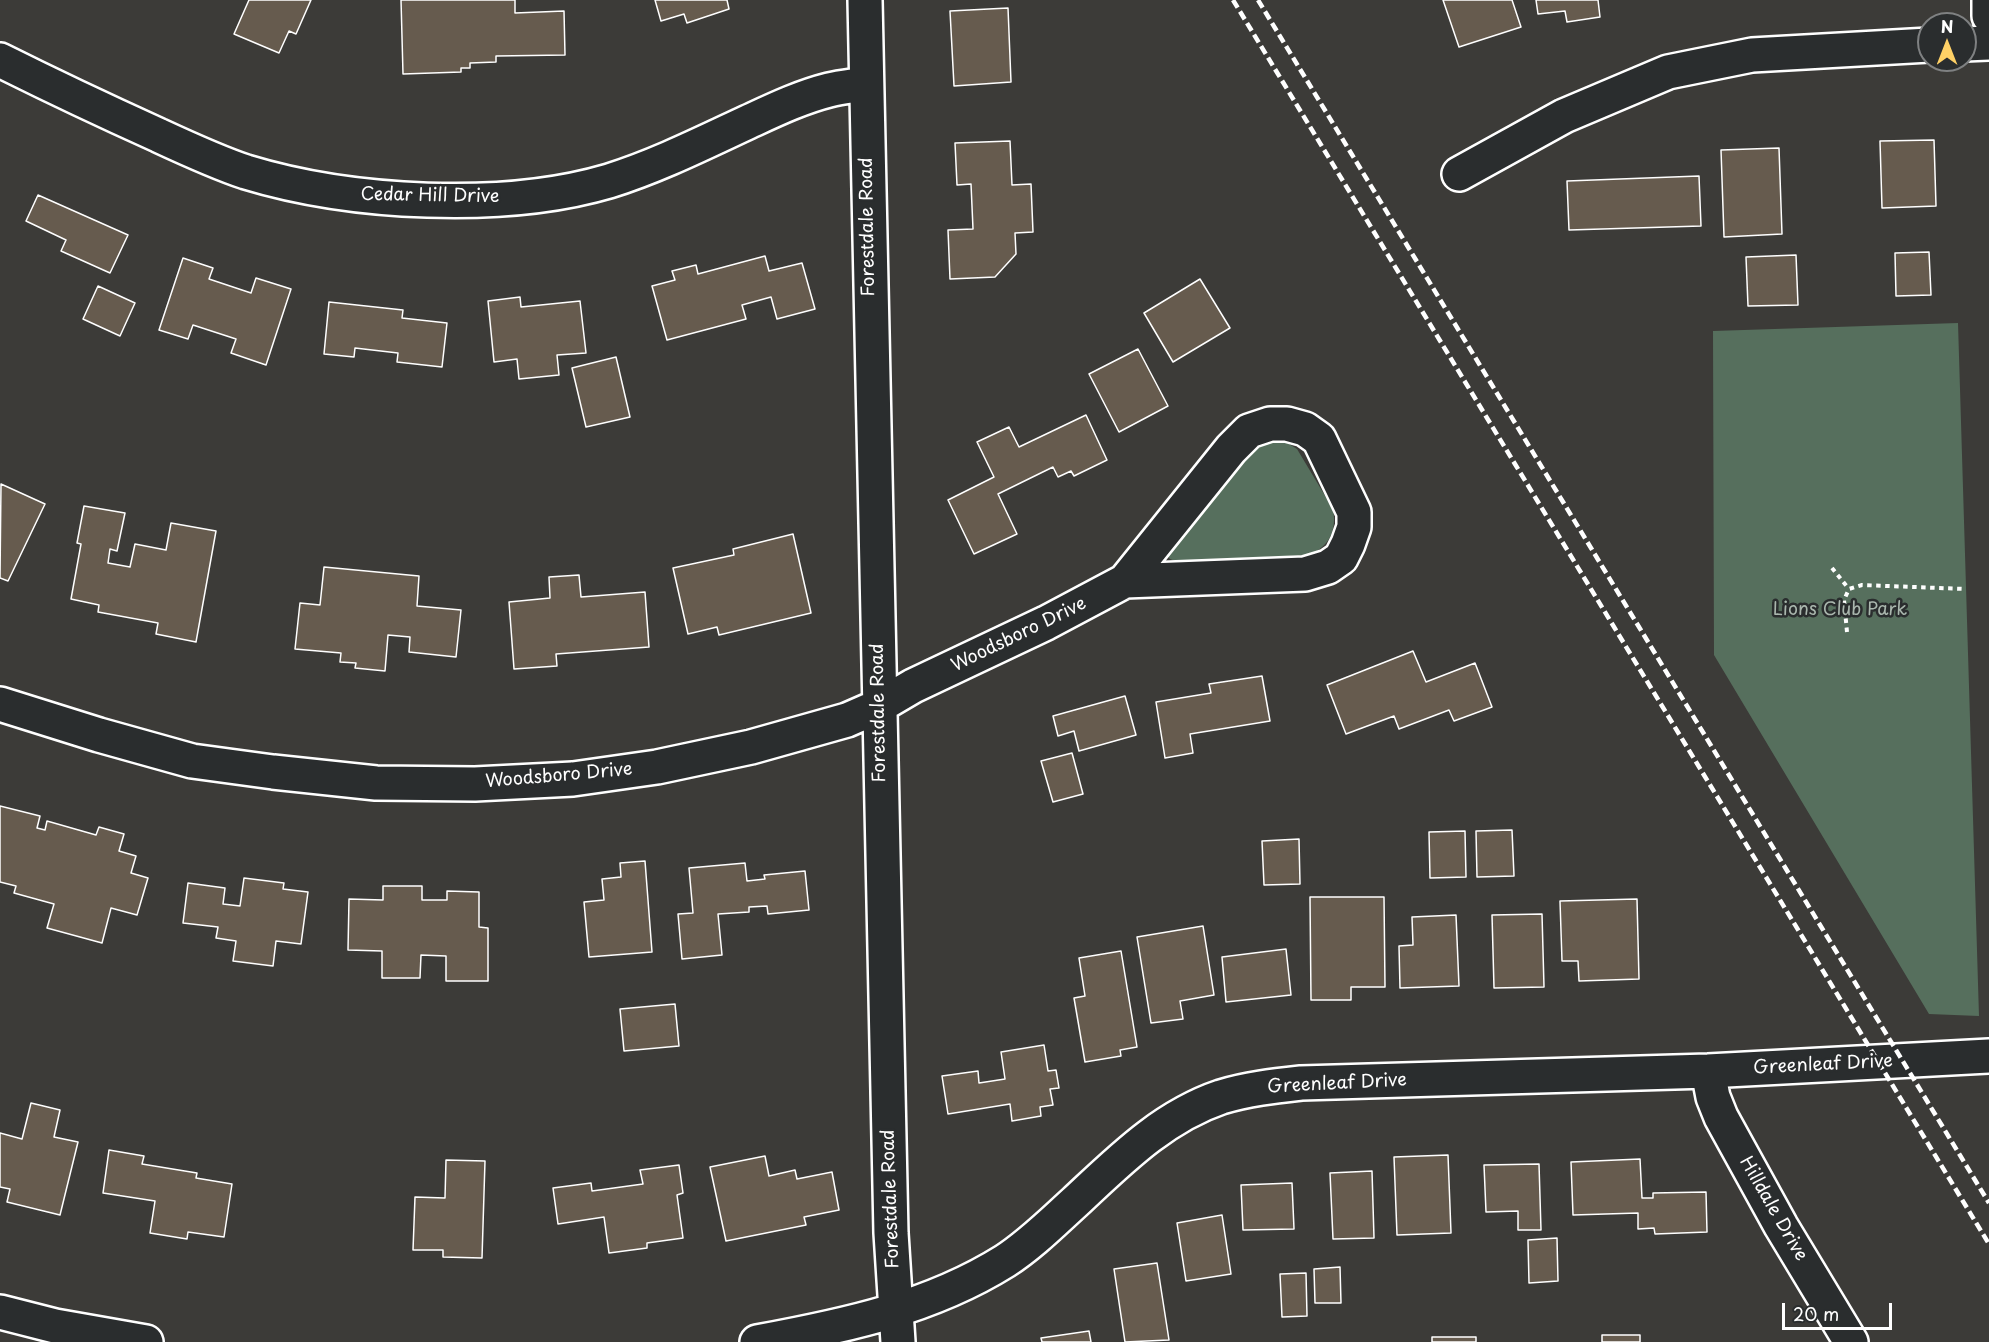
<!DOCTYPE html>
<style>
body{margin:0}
#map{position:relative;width:1989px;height:1342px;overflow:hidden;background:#3c3b38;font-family:"Playpen Sans",sans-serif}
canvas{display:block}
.north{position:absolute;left:1917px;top:12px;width:60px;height:60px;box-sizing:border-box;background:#2a2d2e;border:2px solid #7f8182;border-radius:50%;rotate:0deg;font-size:16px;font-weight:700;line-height:24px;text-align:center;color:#fff}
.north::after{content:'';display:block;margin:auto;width:21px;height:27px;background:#ffd166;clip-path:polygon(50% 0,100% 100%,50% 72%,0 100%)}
.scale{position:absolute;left:1782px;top:1303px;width:110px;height:27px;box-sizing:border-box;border:3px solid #fff;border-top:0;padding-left:8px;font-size:18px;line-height:21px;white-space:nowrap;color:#fff;-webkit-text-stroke:4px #2a2d2e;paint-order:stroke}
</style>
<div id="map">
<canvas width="1989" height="1342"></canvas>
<div class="north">N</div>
<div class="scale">20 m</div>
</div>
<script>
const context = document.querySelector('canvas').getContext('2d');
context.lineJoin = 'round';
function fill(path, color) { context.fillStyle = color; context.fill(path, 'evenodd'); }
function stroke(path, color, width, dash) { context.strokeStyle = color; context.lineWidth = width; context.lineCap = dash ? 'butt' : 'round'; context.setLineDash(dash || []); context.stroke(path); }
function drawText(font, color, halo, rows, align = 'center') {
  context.font = font + ' "Playpen Sans",sans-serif'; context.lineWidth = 5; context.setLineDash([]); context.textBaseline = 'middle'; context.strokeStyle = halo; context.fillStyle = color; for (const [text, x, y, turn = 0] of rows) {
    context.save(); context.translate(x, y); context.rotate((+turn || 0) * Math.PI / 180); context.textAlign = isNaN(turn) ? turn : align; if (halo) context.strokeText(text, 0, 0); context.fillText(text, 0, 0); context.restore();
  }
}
fill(new Path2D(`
 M1958,323L1979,1016L1929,1014L1714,655L1713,331Z
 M1275,439L1286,442L1297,449L1333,509C1337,531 1329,546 1310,555L1175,561L1170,559L1166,554L1250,447Z`), '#566f5d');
const building = new Path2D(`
 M249,0H311L296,34L289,31L279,53L234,34Z
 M515,0V13L564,11L565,55L496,56V62L470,63V68H461V72L403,74L401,0Z
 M655,0H727L729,9L687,23L684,14L661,21Z
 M1443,0H1512L1521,27L1459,47Z
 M1536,0H1598L1600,17L1567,22L1565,11L1538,14Z
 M1008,8L1011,82L954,86L950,11Z
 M1934,140L1936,206L1882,208L1880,141Z
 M1010,141L1012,185L1031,184L1033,232L1015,233L1016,254L995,277L950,279L948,230L973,229L971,184L957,185L955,143Z
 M1779,148L1782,234L1724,237L1721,150Z
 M1699,176L1701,226L1569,230L1567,181Z
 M38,195L128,235L110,273L61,251L66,240L26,221Z
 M1929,252L1931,295L1896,296L1895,253Z
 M1796,255L1798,305L1748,306L1746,257Z
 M765,256L769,271L802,263L815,309L777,319L771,297L742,305L746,319L667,340L652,286L675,280L672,271L696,265L698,274Z
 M183,258L213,268L209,279L251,293L256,278L291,289L266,365L231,353L236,339L193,325L188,339L159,330Z
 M1200,279L1230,328L1173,362L1144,313Z
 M98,286L135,303L120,336L83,319Z
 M520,297L521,307L580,301L586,353L557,355L559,375L519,379L517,359L494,362L488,301Z
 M329,302L403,310L402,318L447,323L442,367L397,362L398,353L355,348L354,357L324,354Z
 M1138,349L1168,406L1119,432L1089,374Z
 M616,357L630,417L586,427L572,368Z
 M1086,415L1107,460L1074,476L1071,471L1058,477L1053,467L998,494L1017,534L974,554L948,500L994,477L977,442L1009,427L1019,447Z
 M1,484L45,504L8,581L0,578Z
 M84,506L125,513L117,551L110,549L108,563L130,567L135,544L166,550L171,523L216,531L196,642L156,634L158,623L98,612L99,605L71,599L81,544L77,543Z
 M793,534L811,613L719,635L717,627L688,634L673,568L734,555L733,549Z
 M324,567L419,576L417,606L461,610L456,657L409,652L410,637L388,635L385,671L355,668L356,663L340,662L341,653L295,649L300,603L320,605Z
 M579,575L581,597L645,592L649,647L556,654L557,666L514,669L509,602L550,598L549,577Z
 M1413,651L1426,682L1475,663L1492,707L1454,721L1449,710L1399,729L1394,716L1346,734L1327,685Z
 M1262,676L1270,721L1190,734L1193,753L1165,758L1156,702L1211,693L1209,684Z
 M1125,696L1136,735L1079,751L1074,731L1058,736L1053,716Z
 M1072,753L1083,794L1053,802L1041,761Z
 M0,806L40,816L37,828L45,830L47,821L96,835L99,827L124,834L119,851L136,856L131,873L148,878L137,915L111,908L102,943L47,928L54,904L14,893L16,886L0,882Z
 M1512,830L1514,876L1477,877L1476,831Z
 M1465,831L1466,877L1430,878L1429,832Z
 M1299,839L1300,884L1264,885L1262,841Z
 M645,861L652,952L589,957L584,902L604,900L602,879L621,877L620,863Z
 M745,863L747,881L765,879L764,875L805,871L809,910L768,914L767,906L749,907V912L718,914L722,955L682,959L678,914L693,913L689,868Z
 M244,878L284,883L283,889L308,892L301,944L276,941L273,966L233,961L236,941L216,938L218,927L183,923L188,883L225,888L223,904L240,906Z
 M383,886H422V900H447V891L479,892V927L488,928V981H446V956L421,955L420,978H382V951L348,950L349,899L383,900Z
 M1310,897H1384L1385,987H1351V1000H1311Z
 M1637,899L1639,979L1579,981L1578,961H1562L1560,901Z
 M1542,914L1544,987L1494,988L1492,915Z
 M1456,915L1459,986L1400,988L1399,946L1413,945L1412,917Z
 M1203,926L1214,995L1180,1001L1183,1019L1151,1023L1137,937Z
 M1286,949L1291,995L1226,1002L1222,957Z
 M1121,951L1137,1047L1120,1050L1121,1056L1085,1062L1074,998L1085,996L1079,958Z
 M675,1004L679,1046L624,1051L620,1009Z
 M1044,1045L1048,1071L1056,1070L1059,1088L1050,1089L1053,1105L1040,1107L1041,1116L1012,1121L1010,1104L948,1114L942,1076L978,1071L979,1083L1005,1079L1001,1052Z
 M31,1103L60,1110L54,1137L78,1142L60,1215L7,1202L10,1189L0,1187V1133L22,1139Z
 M109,1150L144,1156L142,1164L197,1173L196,1178L232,1184L224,1237L188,1232L187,1239L150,1233L155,1201L103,1193Z
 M1448,1155L1451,1233L1397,1235L1394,1157Z
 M765,1156L769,1176L795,1170L797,1179L832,1172L839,1210L804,1217L806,1225L726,1241L710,1167Z
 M1640,1159L1642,1198H1653V1193L1706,1192L1707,1232L1655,1234L1654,1228L1638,1229V1213L1573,1215L1571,1162Z
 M446,1160L485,1161L482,1258L443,1257V1250H413L415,1197L445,1198Z
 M1539,1164L1541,1230H1518V1211L1486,1212L1484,1165Z
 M679,1165L683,1193L677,1195L683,1238L647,1243V1248L609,1253L604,1217L558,1224L553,1188L591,1183L592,1191L643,1184L640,1170Z
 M1372,1171L1374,1238L1333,1239L1330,1173Z
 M1292,1183L1294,1229L1243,1230L1241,1185Z
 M1222,1215L1231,1274L1186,1281L1177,1223Z
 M1557,1238L1558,1281L1529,1283L1528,1240Z
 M1157,1263L1169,1340L1125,1342L1114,1269Z
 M1340,1267L1341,1303H1315L1314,1269Z
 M1306,1273L1307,1316L1282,1317L1280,1274Z
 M1089,1331L1091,1342H1042L1041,1338Z
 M1602,1335H1640V1342H1602Z
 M1432,1337H1476V1342H1432Z`);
fill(building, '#665b4e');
stroke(building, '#fff', 1.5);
const minor = new Path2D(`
 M865,0L891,1233L898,1342
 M1989,0V16
 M1965,44L1989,43
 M0,60C52,86 105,111 158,135C186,148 216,162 246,172C351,204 504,212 609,181C657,166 703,143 748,122C774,110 801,97 829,90C841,87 853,86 865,84
 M1459,174L1564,116L1668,72L1752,55L1929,45
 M0,704L99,735L192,761L273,772L376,783L475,784L573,779L657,767L751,747L847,720L879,706L913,686L1046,623L1125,581L1231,449L1249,431L1270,424H1287L1305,429L1319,439L1354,512V527L1348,544L1341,558L1328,567L1305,574L1125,581
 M1708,1071L1713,1097L1721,1117L1781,1226L1851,1342
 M0,1312L55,1326L146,1342
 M757,1342C844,1326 930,1308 1005,1261C1030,1245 1053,1222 1075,1202C1119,1161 1162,1117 1221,1097C1247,1089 1274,1086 1301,1083L1708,1071L1989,1056`);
stroke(minor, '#fff', 38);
stroke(new Path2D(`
 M1832,568L1849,589
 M1847,632L1844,600L1849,589L1862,585L1965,589`), '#fff', 4, [4.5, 4.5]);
stroke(minor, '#2a2d2e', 33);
stroke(new Path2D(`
 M1233,0L1989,1244
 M1258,0L1989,1203`), '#fff', 4.5, [9, 4.5]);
drawText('18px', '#fff', '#2a2d2e', [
 ["Cedar Hill Drive",430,196,1],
 ["Forestdale Road",868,227,-91],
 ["Woodsboro Drive",1019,635,-26],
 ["Forestdale Road",879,713,-91],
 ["Woodsboro Drive",559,776,-5],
 ["Greenleaf Drive",1823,1065,-3],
 ["Greenleaf Drive",1337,1084,-3],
 ["Forestdale Road",891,1199,-92],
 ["Hilldale Drive",1773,1209,60]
]);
drawText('18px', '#aab7ae', '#2a2d2e', [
 ["Lions Club Park",1840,610]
]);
</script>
